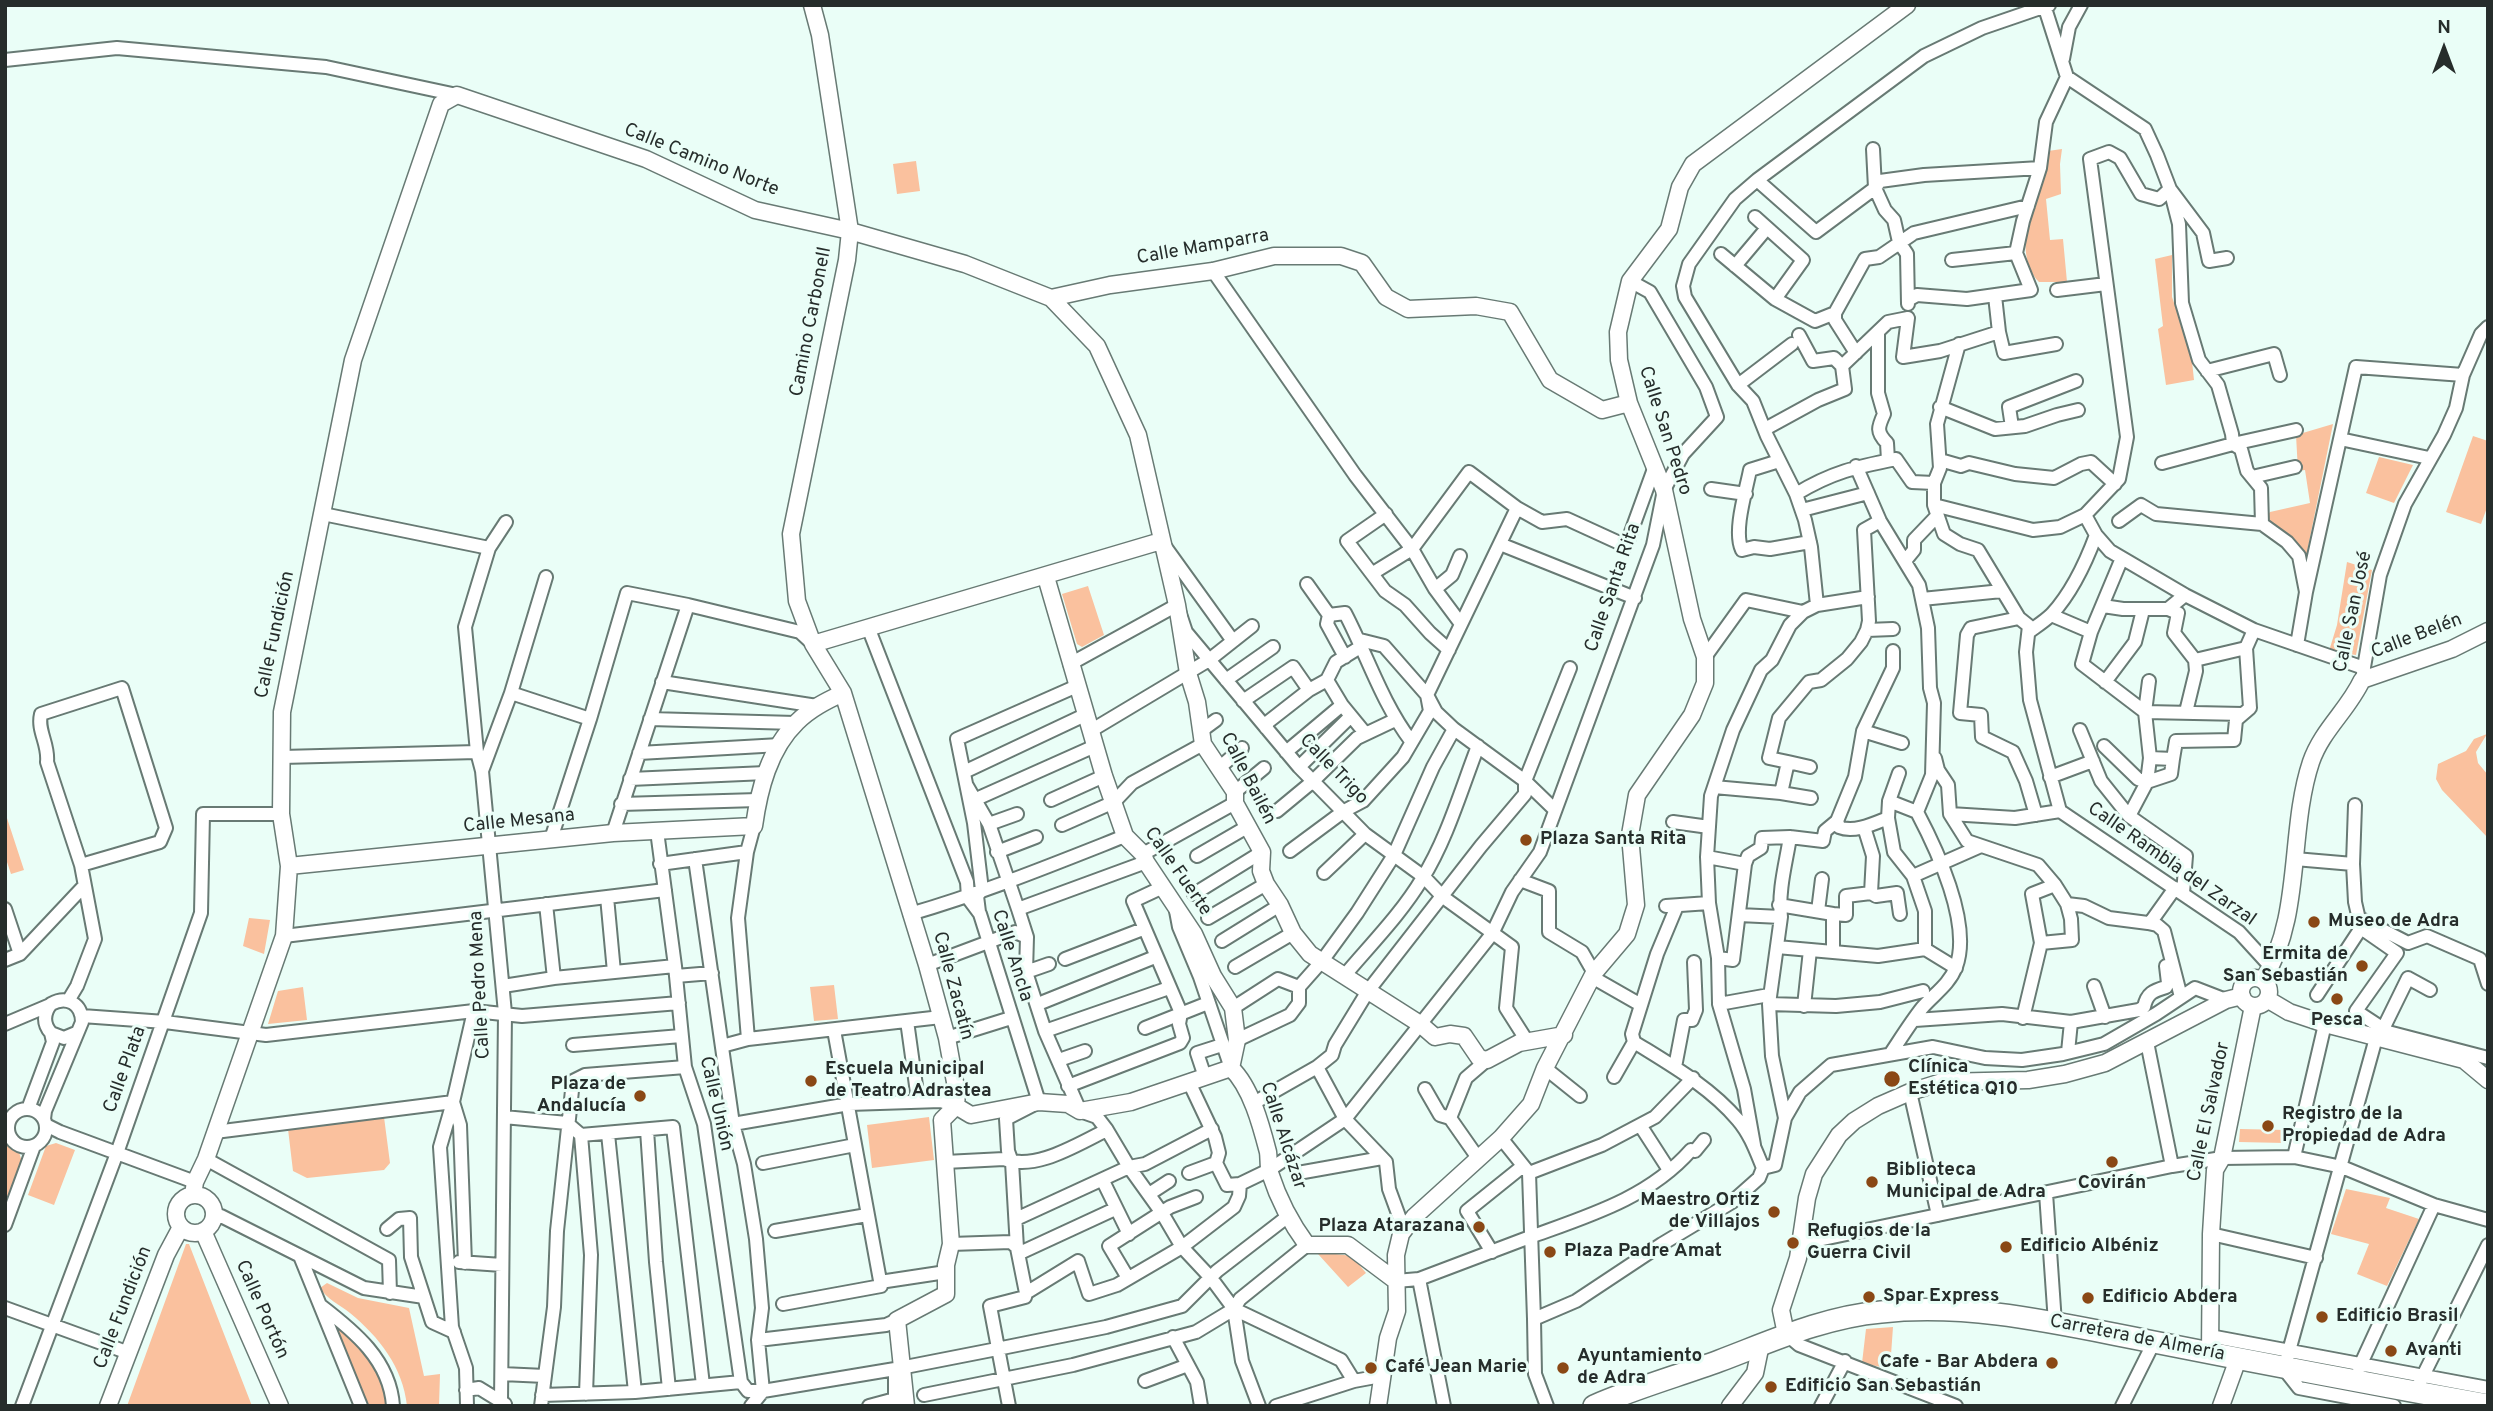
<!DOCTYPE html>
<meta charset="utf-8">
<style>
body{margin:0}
#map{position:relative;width:2493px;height:1411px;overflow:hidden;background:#eafef7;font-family:Overpass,sans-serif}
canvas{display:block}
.frame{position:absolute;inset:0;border:7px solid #262d2b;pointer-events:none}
.north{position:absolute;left:2409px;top:14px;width:70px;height:70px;-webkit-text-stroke:5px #eafef7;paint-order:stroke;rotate:0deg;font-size:19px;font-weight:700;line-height:28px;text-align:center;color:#262d2b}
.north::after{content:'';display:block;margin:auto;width:24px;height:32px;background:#262d2b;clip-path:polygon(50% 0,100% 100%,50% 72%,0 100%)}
</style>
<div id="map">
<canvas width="2493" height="1411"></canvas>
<div class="frame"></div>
<div class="north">N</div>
</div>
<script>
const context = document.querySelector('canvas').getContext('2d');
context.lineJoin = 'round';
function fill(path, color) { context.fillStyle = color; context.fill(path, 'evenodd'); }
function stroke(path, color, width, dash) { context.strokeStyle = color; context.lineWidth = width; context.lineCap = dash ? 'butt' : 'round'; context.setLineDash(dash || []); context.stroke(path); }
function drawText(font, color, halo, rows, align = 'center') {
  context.font = font + ' Overpass,sans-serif'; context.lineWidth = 6; context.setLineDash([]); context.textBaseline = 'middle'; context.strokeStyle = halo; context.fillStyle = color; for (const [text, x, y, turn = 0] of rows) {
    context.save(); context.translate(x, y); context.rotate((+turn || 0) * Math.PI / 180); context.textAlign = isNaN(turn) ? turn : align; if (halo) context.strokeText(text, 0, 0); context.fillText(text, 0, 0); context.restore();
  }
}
fill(new Path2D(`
 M2062,149L2060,164L2061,194L2046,199L2050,240L2063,239L2067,282H2039C2009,250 2037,188 2048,151Z
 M916,161L920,191L897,194L893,164Z
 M2172,255V297L2191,352L2194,380L2166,385L2158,329L2163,326L2155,259Z
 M2333,424L2305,562C2299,540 2281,533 2267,517L2270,512L2310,503L2305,470L2298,471L2296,435Z
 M2473,436L2488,441V505L2481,524L2446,512Z
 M2379,457L2413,465L2394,503L2366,493Z
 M2347,562L2372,570L2356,655L2329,651L2337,625Z
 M1088,586L1104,635L1082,647L1077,644L1062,594Z
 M2487,734L2476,752L2478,763L2488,775V838L2442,790L2436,779L2438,764L2466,751L2474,739Z
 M5,812L24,870L11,874L5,856Z
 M249,918L270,920L264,954L243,946Z
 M834,985L838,1019L814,1021L810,987Z
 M303,987L307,1020L268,1024L278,991Z
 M384,1117L390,1163L384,1170L307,1178L293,1171L288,1129Z
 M929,1117L934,1160L872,1168L867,1125Z
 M2240,1129L2286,1130L2285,1143L2239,1142Z
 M5,1140L19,1152L22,1162L5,1203Z
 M56,1143L75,1150L54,1205L28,1195L46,1146Z
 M2346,1189L2390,1198L2386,1208L2419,1219L2387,1286L2357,1274L2369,1244L2331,1234Z
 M186,1244H189L252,1406H127Z
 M1320,1252L1352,1256L1366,1273L1348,1287L1318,1254Z
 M327,1283L358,1298L409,1308L424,1376L440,1374L439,1406H407C403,1367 379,1337 350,1313C340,1305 327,1299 320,1288Z
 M330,1319C357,1342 386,1367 388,1406H367Z
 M1893,1327L1890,1369L1862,1363L1866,1329Z`), '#fac19e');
const minor = new Path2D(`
 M2044,5L2067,77L2145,129L2157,155L2170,189L2179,224L2182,303L2199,360L2218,385L2232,434L2233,444L2241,449L2247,471L2261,488L2262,524
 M2063,59L2069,27L2081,5
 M5,60L117,48L326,67L457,95
 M1873,149L1875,188L1885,210L1894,220L1899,242L1907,254L1908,304
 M1757,180L1816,232L1875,188L1880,181L1924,175L2040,168
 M1755,217L1803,260L1775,299
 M1721,254L1775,299L1815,321L1835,313
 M1952,260L2016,253
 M1735,266L1767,228
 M1213,271L1355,475L1412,549L1435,589L1461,624
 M2057,290L2106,284
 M1995,296L1999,332
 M1908,300L1917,295L1967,299L2031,290L2016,253L2023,221L2040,168L2046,122L2067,77
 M1878,333V393L1884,414C1878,427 1876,432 1887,443L1888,460
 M1959,344L1937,424L1940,468L1934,483V505L1944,534L1960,544L1978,550L2019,618L2029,626L2026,652L2030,700L2060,811L2239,932L2271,967
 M1856,353L1835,320V313L1865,259L1879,257L1914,233L2028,206
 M1842,366L1888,322L1908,318L1903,357L1940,351L1999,332L2004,353L2056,344
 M2207,371L2274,354L2280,375
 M1738,385L1792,344
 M1940,407L1995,429L2025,426L2057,415L2078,410
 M2012,427L2009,407L2076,381
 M1765,429L1818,400L1845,389L1842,366L1834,358L1813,361L1799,335
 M2340,439L2429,458
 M1940,460L1961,466L1969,463L2015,474L2054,478L2081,464L2091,462L2115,484
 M1779,461L1750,470C1746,491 1733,531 1742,550L1754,547L1770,549L1810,542
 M2162,463L2233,444L2296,430
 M1856,466L1880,521L1919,585L1928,628L1930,688L1934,703L1932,775L1917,812C1937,850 1972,924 1956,967C1949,985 1934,994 1922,1008C1911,1022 1901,1038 1891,1053
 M2252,477L2295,467
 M1711,489L1746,494
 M1796,494C1832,472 1856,467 1896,459L1912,482L1934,483
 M1934,505L2033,530L2060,527L2085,515L2096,535L2110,551L2185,595L2254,630L2364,668
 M1802,510L1868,493
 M323,514L489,548
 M1386,514L1347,541L1385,591L1405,605L1430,633L1449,650
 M2085,515L2119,479L2127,437L2090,159L2109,152L2120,158L2141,194L2159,199L2170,189L2203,233L2209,261L2227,258
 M2119,521L2141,505L2156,514L2262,524L2287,542L2299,556L2306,592L2297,645
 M1500,544L1635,598
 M1166,548L1233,641
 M2122,558L2091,632L2082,664L2145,712L2150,758L2147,782L2129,816
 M1905,561L1914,550V540L1937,516
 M1373,573L1412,549L1469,472L1517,508L1542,522L1567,519L1626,546L1655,466
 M1307,584L1329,615L1327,624L1345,657
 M1435,589L1452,575L1460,556
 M2306,592L2356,367L2463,375
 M1922,599L2002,591
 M1817,605L1811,547L1805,520L1796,494L1767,436L1753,401L1738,385L1685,297L1683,286L1689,264L1735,199L1757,180L1924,56L1982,28L2049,5
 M2103,606L2123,609H2168L2185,595
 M2168,609L2178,613L2174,633L2195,660L2196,671L2186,712
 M1329,615L1345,613C1367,655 1382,703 1411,741
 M2051,615L2091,632
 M2019,618L1971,628L1967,635L1960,713L1981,715L1982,737L2013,752L2026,781L2036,815
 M868,627L967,882L968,898L980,914L1039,1102L1006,1119L1008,1151L1012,1162L1017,1248L1026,1293
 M1867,630L1869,621L1864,530L1880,521
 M2030,631C2037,626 2046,620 2052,614C2072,592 2086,562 2096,535
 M1360,640L1384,646L1427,695L1436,712L1454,729L1525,781L1554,809
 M1705,657L1746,600L1803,612
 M2195,660L2246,648
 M1070,664L1177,605L1186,632L1299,767L1365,834L1424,877L1443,897L1512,947L1506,1008L1527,1041
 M2363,673L2380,575L2405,504L2444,435L2456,408L2463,375L2481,334L2488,327
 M1226,680L1273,647
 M1327,680L1342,705L1365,733
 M2149,681L2145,712L2243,714
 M662,682L817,706
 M2105,682L2135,642L2143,610
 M511,693L590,719
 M1243,701L1293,667L1309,690
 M650,719L795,723
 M1266,728L1268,722L1309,690L1327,680L1336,662L1362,646
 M1092,730L1209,660L1252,626
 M2080,730L2101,781L2129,816L2186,856L2183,893
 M1201,731L1216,720
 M1863,731L1902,743
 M2104,746L2138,779L2147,782L2171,774L2173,759
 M1286,752L1342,705
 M639,753L780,745
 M282,757L477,752
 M1935,758L1938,770L1948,785L1950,814L1967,841L2038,865L2055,885L2067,904L2071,919L2072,940L2041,943
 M2150,758L2173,759L2176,741L2234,740L2236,720L2250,708L2246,648L2254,630
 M1788,762L1810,767
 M1299,767L1350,717
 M1219,768L1242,748
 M482,771L477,752L465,627L489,548L506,522
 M964,772L1087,714
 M2050,777L2093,761
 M630,779L766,773
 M967,786L989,824L1018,909L1027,937L1026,972L1045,1031L1080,1111L1097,1117L1107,1130L1129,1167L1162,1213L1182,1247L1211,1278L1234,1309L1341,1360L1354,1381
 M1714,787L1781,793L1788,762L1769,758L1779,718L1809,682L1821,680L1847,659L1861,642L1867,630L1893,629
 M1235,792L1264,768
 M1781,793L1811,798
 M974,800L1095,746
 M1051,800L1104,776
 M1889,801L1899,773
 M621,804L758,800
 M1277,811L1312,782L1357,738L1395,720
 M1917,812L1889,801L1888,818L1894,852L1913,876L1925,911V949
 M1950,814L2015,818L2060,811
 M1837,821L1855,777L1863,731L1893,668V651
 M1673,822L1709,827
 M989,824L1017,814
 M1062,825L1114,802L1132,783L1203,744
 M657,831L675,966L685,1067L704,1124L741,1382L748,1391H763L751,1406
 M613,833L688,605
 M551,839L590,719L627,593L688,605L800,632L812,643
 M1290,851L1344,811L1363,801L1403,757L1430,711L1427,695L1517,508
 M997,852L1036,837
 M1143,854L1235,803
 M1197,856L1247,827
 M1707,857L1745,864L1748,856L1761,848L1762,838L1790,837L1823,841L1825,831L1837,821L1839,827C1854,833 1873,824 1888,818
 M695,859L733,1124L744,1164L756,1239L762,1308L758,1340L763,1391L895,1369L997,1349L1106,1327L1182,1306L1217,1271L1287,1217
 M2295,859L2353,864L2355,902L2361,928L2317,995
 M660,864L747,852
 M2353,864L2355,805
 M1324,873L1365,834
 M1913,876L1981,846
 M1520,880L1549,891V932L1582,952L1594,973
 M1871,893L1876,896L1897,893L1900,914
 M1194,894L1262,852
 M607,897L614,972
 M546,904L554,978
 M2067,904L2084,906L2109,918L2148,923L2157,925L2164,931L2181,997
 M1779,905L1833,914
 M1666,906L1709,903
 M5,909L20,954
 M1018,909L1146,862
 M1176,911L1179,927L1200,977L1231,1068
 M1818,911L1822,879
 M979,912L977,896L982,890L974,823L957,739L1077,686
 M910,914C983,893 1054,864 1125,836
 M1739,915L1781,917
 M1208,918L1266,884
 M2359,918L2408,943L2427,936L2480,959L2488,984
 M2150,923L2175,888
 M2361,928L2397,953L2356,1011L2388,1032L2488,1058
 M284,936L665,890
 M1222,941L1280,905
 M1777,947L1878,956L1925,949L1956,968
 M1833,952V914L1846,915V896L1871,893L1873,856L1864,827
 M1718,958L1733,960L1745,864
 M1065,959L1143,929
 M5,960L20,954L84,886
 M927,965L1015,932L1027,937
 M1235,967L1293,933
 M1026,972L1049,964
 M1345,975C1371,944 1401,914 1422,879C1447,839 1461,790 1478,746
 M676,976L712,973
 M1592,977L1641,1005
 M503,986L554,978L675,966
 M2094,986L2105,1017
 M68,1001L77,986L95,939L81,865L47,762C49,744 37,731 41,714L122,688L166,828L160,842L81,865
 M1038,1004L1155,957
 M1719,1004L1769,995
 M1769,1004L1836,1006L1880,1002L1923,991
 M1804,1006L1810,950
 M1233,1008L1278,979L1299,987L1322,961L1357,913L1394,855L1433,767L1454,729
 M82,1016L165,1022L266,1035L474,1011L522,1016L679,1003
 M2023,1018L2041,943L2032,894L2055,885
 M1915,1020L2002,1014L2071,1022L2068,1052
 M907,1021L918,1100
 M2071,1022L2139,1010L2144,1007C2147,993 2153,991 2166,987L2168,983L2166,966
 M5,1024L50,1005
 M1145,1028L1208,1003
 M2383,1029L2408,978L2430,990
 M1045,1031L1169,988
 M947,1038L1011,1018
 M2376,1038L2284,1369L2299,1388L2394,1406
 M748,1039L738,918L747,852L754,826
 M1237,1040L1290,1015L1299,1003V987
 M1634,1042C1671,1065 1710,1087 1738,1120C1750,1134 1756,1151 1763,1168
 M2147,1042L2172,1166
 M573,1045L681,1036
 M722,1046L748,1039L941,1017
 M1059,1060L1085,1051
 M1317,1067L1345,1119L1386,1162L1389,1189L1404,1230
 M1675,1067L1684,1020H1692L1696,1010L1694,962
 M1545,1068L1580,1096
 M1205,1077L1197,1053L1222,1045
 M1614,1077L1634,1042L1632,1034L1657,954L1677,906
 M1189,1082L1215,1137L1219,1153L1216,1163L1227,1185L1240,1184
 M1068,1086L1180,1043L1183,1038L1179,1024L1181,1013L1133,901L1163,887
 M1425,1089L1440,1115L1450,1118
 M1910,1092L1938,1215
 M1252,1104L1317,1067L1332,1055L1335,1045L1368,991L1481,846L1525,794V781L1570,668
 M28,1109L53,1042L51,1033
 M8 1128a19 19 0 1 1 38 0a19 19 0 1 1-38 0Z
 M504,1117L567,1123L581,1135L673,1127L703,1385
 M1785,1118L1772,1056L1769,1004L1781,917C1778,890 1786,863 1790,837
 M44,1119L45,1111L82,1022C82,1004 67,995 51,1004C43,1014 43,1024 51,1033L64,1038L76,1033
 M733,1124L849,1104L941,1101L956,1106
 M46,1125L60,1132L195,1182
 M1640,1125L1669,1170
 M647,1130L656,1262L669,1389
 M215,1132L453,1102L440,1147L452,1327L466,1368L467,1406
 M608,1134L635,1392
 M581,1135L591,1255L586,1394
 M1501,1138L1529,1173L1534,1319
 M1754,1145L1744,1089L1719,1004L1718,958L1709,903L1707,857L1711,796L1733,730L1761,670L1772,660L1790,625L1803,612L1817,605L1868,597
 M2294,1157L2325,1024
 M1478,1158L1450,1118L1466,1078L1487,1060
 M206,1159L389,1260L390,1293
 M945,1162L1004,1159C1037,1171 1077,1144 1107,1130
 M763,1163L855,1145
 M1763,1168L1775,1165L1785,1118L1800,1092L1831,1065L1933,1047L1985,1058L2022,1060L2063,1054L2104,1044L2156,1014L2195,988L2226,1000
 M1189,1173L1216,1163
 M1298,1173L1382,1158
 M1529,1173L1602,1145L1655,1117L1693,1078
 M1103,1181L1129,1234
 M2046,1193L2055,1323
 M1149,1194L1169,1181
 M213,1219L221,1216L364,1288L424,1297
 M1016,1219L1129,1167L1145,1164L1212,1129
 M5,1225L34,1146
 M387,1229L399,1219L410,1218L411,1257L432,1322L454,1332
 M775,1231L867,1215
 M2211,1234L2316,1258
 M951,1244L1011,1242L1022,1252L1115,1209
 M1799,1244L2172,1166L2222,1158L2294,1157L2342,1167L2434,1205L2488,1220
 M1492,1252L1467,1211L1523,1166
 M300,1256L361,1406
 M459,1262L502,1265
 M465,1263L460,1125L453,1102L474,1011
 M1128,1278L1109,1246L1170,1207L1196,1197
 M1419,1279L1444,1406
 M1396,1281L1419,1279C1456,1265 1493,1251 1530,1237C1588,1216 1649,1198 1691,1150L1695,1151L1704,1140
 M880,1282L946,1272
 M783,1304L881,1286L834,1030
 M320,1305C354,1331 390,1360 393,1406
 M5,1308L129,1353
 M1234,1309L1242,1361L1259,1406
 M1786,1334L1799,1345L1956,1406
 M2210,1336L2488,1388
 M1173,1337L1197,1382L1201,1406
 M758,1340L886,1325L897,1320
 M2359,1368L2434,1205
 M502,1374L545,1376
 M1145,1381L1188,1365
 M2420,1382L2488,1245
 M466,1390L479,1388L505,1404
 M542,1395L635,1392L741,1382
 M924,1395L1073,1365L1196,1332L1234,1309L1240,1299L1307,1245
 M501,1401L505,1013L482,771L511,693L546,577
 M22,1406L117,1153L201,913L203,814H281
 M541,1406L554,1307L557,1231L573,1081L585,1075L685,1067
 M869,1406L895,1399V1369
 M1009,1406L990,1306L1025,1297L1026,1293L1078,1261L1089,1294L1117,1285L1182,1247L1234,1207L1239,1196L1240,1184L1269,1170L1345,1119L1492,934L1512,892L1540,852L1653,545L1664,490L1683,454L1717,417L1706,387L1650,292L1630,281
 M1276,1406L1354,1381L1381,1376
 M1547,1406L1535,1374L1534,1319L1576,1301L1662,1244L1732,1202L1759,1178L1763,1168
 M1821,1406L1845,1361
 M2122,1406L2154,1342`);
const tertiary = new Path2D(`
 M812,5L820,35L850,231L847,260L791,534L797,601L813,644L843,693L927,965L947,1038L957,1093L956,1106L942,1120L951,1244L946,1265V1294L897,1320L906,1406
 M1051,298L1110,285L1213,271L1274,256H1341L1362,263L1386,297L1408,309L1476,306L1510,312L1550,380L1602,410L1629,403
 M1046,577L1104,776L1125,836L1143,854L1146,862L1194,934L1213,976L1233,1008L1237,1040L1231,1068
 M813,644L1161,541
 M289,866L613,833L754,826C759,790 769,749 797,722C810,709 826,701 843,693
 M2241 992a14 14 0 1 1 28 0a14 14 0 1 1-28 0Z
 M2263,980C2303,917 2288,831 2311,762C2322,730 2348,710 2362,680L2452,649L2488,631
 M2267,999L2289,1012L2325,1024L2464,1060L2488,1080
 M1231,1068C1251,1087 1261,1125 1268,1152C1269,1159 1268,1166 1270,1173C1279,1201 1290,1222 1307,1245H1348L1396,1281
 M956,1106L971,1115L1039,1102L1068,1104L1080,1111L1131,1102L1231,1068
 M193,1195L195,1182L206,1159L284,936L289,866L281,814L282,712L353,360L441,104L457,95L646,159L755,210L850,231L965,264L1051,298L1097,346L1138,435L1177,605L1188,673L1197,702L1203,744L1235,792V803L1262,852L1261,871L1266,884L1280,905L1293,933L1310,954L1420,1024L1435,1037L1450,1034L1464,1036L1479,1058L1487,1060L1519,1043L1564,1035
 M176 1214a19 19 0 1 1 38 0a19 19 0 1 1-38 0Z
 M203,1231L280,1406
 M1786,1334L1781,1310L1798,1258L1807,1198L1814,1174L1839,1135L1854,1121L1878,1106L1910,1092L1942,1082L2028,1080L2065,1074L2105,1063L2226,1000L2242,996
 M2210,1353L2211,1234L2215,1170L2222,1158L2253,1006
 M108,1406L166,1255L181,1227
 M1378,1406L1388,1338L1397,1311L1396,1255L1401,1234L1414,1217L1501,1138L1531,1104L1545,1068L1594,973L1627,934L1636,905L1630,835L1637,795L1692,715L1705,683V657L1692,619L1664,490L1629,403L1619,360L1618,332L1630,281L1669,229L1680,187L1693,164L1907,5
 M1730,1406L1755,1373L1761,1344
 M2221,1406L2238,1359`);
const trunk = new Path2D(`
 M1594,1406C1635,1388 1678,1376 1719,1361C1772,1341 1824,1317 1881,1312C1973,1302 2064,1325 2154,1342C2265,1364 2376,1385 2488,1405`);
stroke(minor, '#687a74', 16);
stroke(tertiary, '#687a74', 19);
stroke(trunk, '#687a74', 24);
stroke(minor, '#fff', 12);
stroke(tertiary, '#fff', 16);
stroke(trunk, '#fff', 21);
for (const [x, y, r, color] of [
 [1526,840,7,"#8a4815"],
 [2314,922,7,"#8a4815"],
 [2362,966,7,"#8a4815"],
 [2337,999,7,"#8a4815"],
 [1892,1079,9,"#8a4815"],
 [811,1081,7,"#8a4815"],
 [640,1096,7,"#8a4815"],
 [2268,1126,7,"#8a4815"],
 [2112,1162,7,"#8a4815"],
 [1872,1182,7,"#8a4815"],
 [1774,1212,7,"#8a4815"],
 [1479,1227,7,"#8a4815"],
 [1793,1243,7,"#8a4815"],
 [2006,1247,7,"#8a4815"],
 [1550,1252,7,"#8a4815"],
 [1869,1297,7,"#8a4815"],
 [2088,1298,7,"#8a4815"],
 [2322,1317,7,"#8a4815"],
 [2391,1351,7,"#8a4815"],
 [2052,1363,7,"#8a4815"],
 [1371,1368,7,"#8a4815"],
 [1563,1368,7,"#8a4815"],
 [1771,1387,7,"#8a4815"]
]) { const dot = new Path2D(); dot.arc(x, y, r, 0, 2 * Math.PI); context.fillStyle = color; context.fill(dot); stroke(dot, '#eafef7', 2.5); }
drawText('19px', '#262d2b', '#eafef7', [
 ["Calle Camino Norte",701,161,22],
 ["Calle Mamparra",1203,248,-10],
 ["Camino Carbonell",812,322,-79],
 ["Calle San Pedro",1664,431,72],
 ["Calle Santa Rita",1614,588,-71],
 ["Calle San José",2354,612,-78],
 ["Calle Fundición",276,635,-78],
 ["Calle Belén",2417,637,-21],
 ["Calle Trigo",1333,770,46],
 ["Calle Bailén",1247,779,63],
 ["Calle Mesana",519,822,-6],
 ["Calle Rambla del Zarzal",2171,865,35],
 ["Calle Fuerte",1177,872,55],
 ["Calle Ancla",1011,956,72],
 ["Calle Pedro Mena",481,985,-93],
 ["Calle Zacatín",952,986,75],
 ["Calle Plata",126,1070,-70],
 ["Calle Unión",715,1104,77],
 ["Calle El Salvador",2210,1112,-78],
 ["Calle Alcázar",1282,1136,72],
 ["Calle Fundición",124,1308,-69],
 ["Calle Portón",261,1310,66],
 ["Carretera de Almería",2137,1339,11]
]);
drawText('bold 19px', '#262d2b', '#eafef7', [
 ["Plaza Santa Rita",1540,840],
 ["Museo de Adra",2328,922],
 ["Ermita de",2348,955,"right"],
 ["San Sebastián",2348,977,"right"],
 ["Pesca",2337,1021,"center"],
 ["Clínica",1908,1068],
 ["Estética Q10",1908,1090],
 ["Escuela Municipal",825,1070],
 ["de Teatro Adrastea",825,1092],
 ["Plaza de",626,1085,"right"],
 ["Andalucía",626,1107,"right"],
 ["Registro de la",2282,1115],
 ["Propiedad de Adra",2282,1137],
 ["Biblioteca",1886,1171],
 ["Municipal de Adra",1886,1193],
 ["Covirán",2112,1184,"center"],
 ["Maestro Ortiz",1760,1201,"right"],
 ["de Villajos",1760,1223,"right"],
 ["Plaza Atarazana",1465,1227,"right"],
 ["Refugios de la",1807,1232],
 ["Guerra Civil",1807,1254],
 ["Edificio Albéniz",2020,1247],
 ["Plaza Padre Amat",1564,1252],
 ["Spar Express",1883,1297],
 ["Edificio Abdera",2102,1298],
 ["Edificio Brasil",2336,1317],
 ["Avanti",2405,1351],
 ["Ayuntamiento",1577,1357],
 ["de Adra",1577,1379],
 ["Cafe - Bar Abdera",2038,1363,"right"],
 ["Café Jean Marie",1385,1368],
 ["Edificio San Sebastián",1785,1387]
], 'left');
</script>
